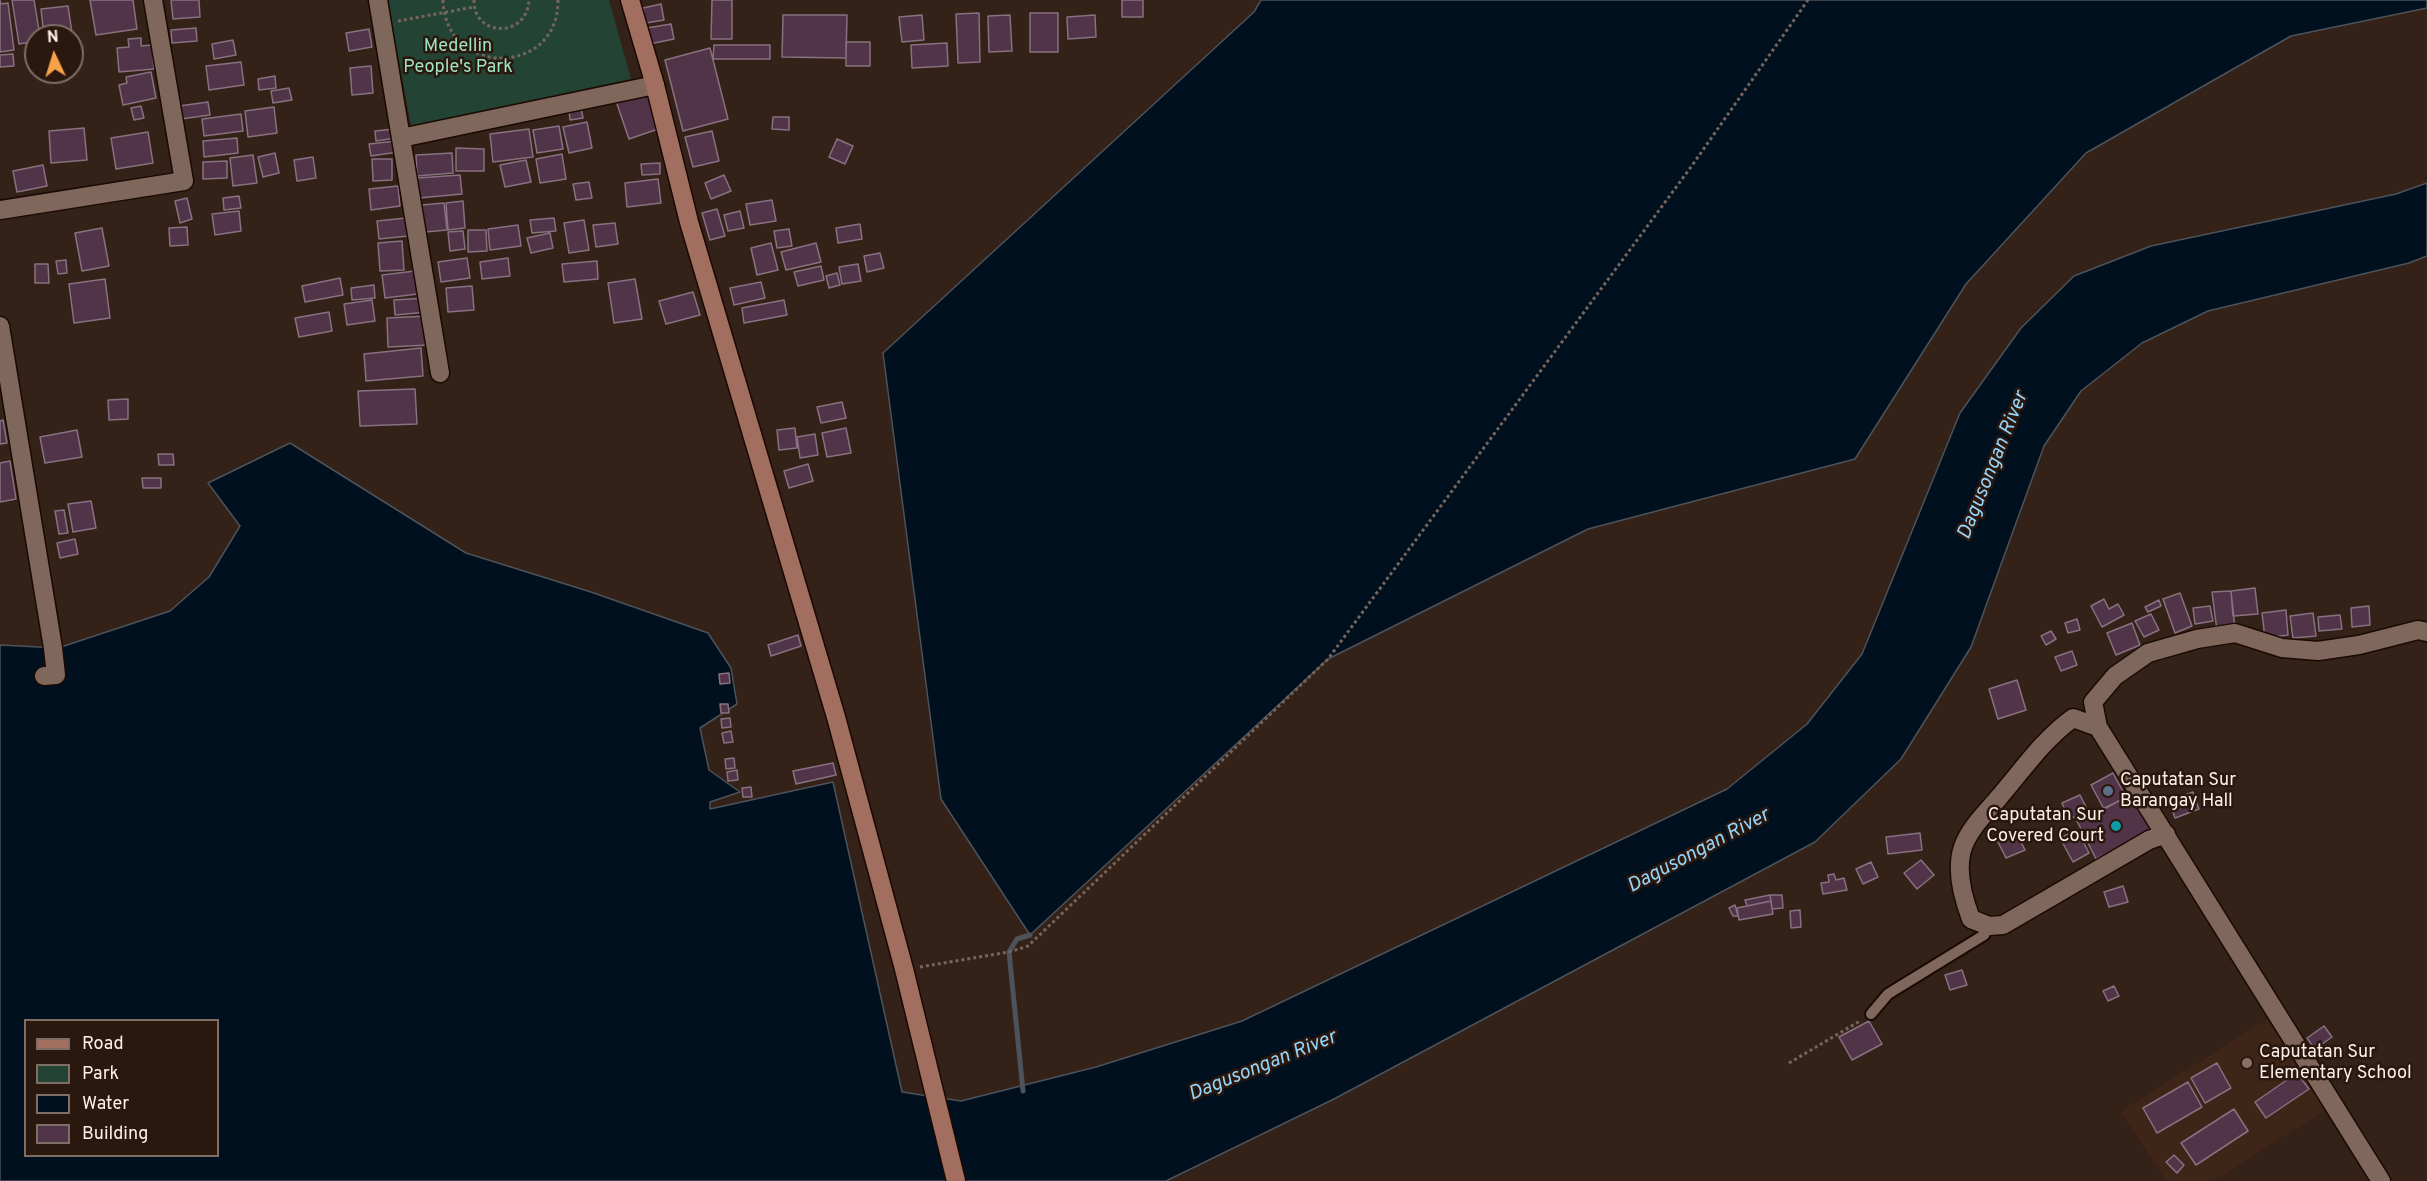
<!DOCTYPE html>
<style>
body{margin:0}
#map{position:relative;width:2427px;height:1181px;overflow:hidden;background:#342117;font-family:Overpass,sans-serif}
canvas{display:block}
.legend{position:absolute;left:24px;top:1019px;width:195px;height:138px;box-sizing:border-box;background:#2a170e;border:2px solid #7f6e66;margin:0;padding:8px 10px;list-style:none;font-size:18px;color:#fef0e9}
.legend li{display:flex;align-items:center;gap:12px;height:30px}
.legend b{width:30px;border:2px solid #7f6e66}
.north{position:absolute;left:24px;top:24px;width:60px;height:60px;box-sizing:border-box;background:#2a170e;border:2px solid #7f6e66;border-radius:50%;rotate:356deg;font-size:16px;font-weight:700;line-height:24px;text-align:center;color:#fef0e9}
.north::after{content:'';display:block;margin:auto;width:21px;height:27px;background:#f7a148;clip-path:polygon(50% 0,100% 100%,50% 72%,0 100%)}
</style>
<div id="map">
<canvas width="2427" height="1181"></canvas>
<ul class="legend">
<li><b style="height:8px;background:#a16e5f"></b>Road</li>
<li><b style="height:16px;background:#234335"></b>Park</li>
<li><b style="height:16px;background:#00101e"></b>Water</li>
<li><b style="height:16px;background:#523449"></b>Building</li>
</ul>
<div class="north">N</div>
</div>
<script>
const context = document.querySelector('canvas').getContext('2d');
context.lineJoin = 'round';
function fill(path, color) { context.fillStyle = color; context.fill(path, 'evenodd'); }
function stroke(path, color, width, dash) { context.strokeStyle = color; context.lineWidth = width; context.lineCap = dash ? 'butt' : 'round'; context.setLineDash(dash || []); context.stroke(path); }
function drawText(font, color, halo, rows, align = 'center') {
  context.font = font + ' Overpass,sans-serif'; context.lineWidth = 5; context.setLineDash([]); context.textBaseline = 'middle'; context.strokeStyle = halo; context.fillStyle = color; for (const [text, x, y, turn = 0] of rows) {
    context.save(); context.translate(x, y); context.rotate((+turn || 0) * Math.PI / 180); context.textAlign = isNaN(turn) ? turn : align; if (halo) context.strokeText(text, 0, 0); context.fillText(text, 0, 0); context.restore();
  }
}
fill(new Path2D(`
 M2269,1018L2327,1109L2213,1181H2166L2121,1111Z`), '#3f2518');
fill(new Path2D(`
 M388,0H609L631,79L411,126Z`), '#234335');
const water = new Path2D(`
 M1261,0H2427V8L2291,36L2086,153L1966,284L1855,459L1588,529L1328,659L1030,935L941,799L883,353L1254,12Z
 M2427,183V256L2409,263L2208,311L2142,343L2081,391L2044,446L1971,647L1901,759L1815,842L1334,1099L1166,1181H0V645L58,648L170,611L209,577L240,526L208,483L290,443L466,553L591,592L708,633L731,668L737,704L700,728L709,770L740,792L710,802V809L833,782L902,1092L961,1101L1096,1067L1242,1021L1727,789L1807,724L1862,654L1960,413L2021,328L2074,276L2151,246L2396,194ZM26,1020H218V1156H26Z`);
fill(water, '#00101e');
stroke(water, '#4c535b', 1.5);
stroke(new Path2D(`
 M1023,1091L1009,952L1017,939L1030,935`), '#4c535b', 5);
const building = new Path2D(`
 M0,0L1,4L8,3L14,50L0,52Z
 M12,0H34L40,36H36V41L19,44Z
 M90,0H133L137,29L96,35Z
 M171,0H199L200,17L173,19Z
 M712,0H732V39H711Z
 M1122,0H1143V17H1122Z
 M661,4L664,20L646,23L643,8Z
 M68,6L72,33L44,36L41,9Z
 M979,13L980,62L958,63L956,14Z
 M1030,13H1058V52H1030Z
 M783,15H847L846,58L782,57Z
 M922,15L924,40L902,42L899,17Z
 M1010,15L1012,51L989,52L988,16Z
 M1095,15L1096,37L1068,39L1067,17Z
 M671,24L674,39L649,44L647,28Z
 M196,28L197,41L172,43L171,30Z
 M369,29L372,47L349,51L346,33Z
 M141,38V46L152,45L154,69L119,72L117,48L129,47L128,39Z
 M233,40L236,55L214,59L212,44Z
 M846,42H870V66H846Z
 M947,43L948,66L912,68L911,45Z
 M714,45H770V59H713Z
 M710,48L728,119L683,131L665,60Z
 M13,54L14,66L0,67V55Z
 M241,62L244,85L209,90L206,66Z
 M371,66L373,93L352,95L350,68Z
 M39,72H66V73L39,76Z
 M151,72L156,98L123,105L119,85L127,83L126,77Z
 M275,76L276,88L259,90L258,79Z
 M289,88L292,100L273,103L271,91Z
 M647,90L661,128L629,139L616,101Z
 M208,102L210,115L181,119L179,106Z
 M141,106L144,118L134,120L131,108Z
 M274,107L277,133L248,137L245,111Z
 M581,108L583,118L570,120L569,110Z
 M241,114L243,131L204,136L202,119Z
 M773,117H789V130L772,129Z
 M587,122L592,148L569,153L563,127Z
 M559,126L563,149L537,153L533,130Z
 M84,128L87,160L51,163L49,131Z
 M394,129L396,138L376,141L375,131Z
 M529,129L533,157L493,162L490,134Z
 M712,131L719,161L693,167L685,137Z
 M148,132L153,163L116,169L111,138Z
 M237,138L238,153L204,157L203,141Z
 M837,139L853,146L845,164L829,157Z
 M396,141L398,152L371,156L369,144Z
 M456,148L484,149V171H456Z
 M275,153L279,173L263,177L258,157Z
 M452,153L453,173L417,176L416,155Z
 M562,154L566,179L540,183L536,159Z
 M253,155L257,183L233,186L230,158Z
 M313,157L316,178L297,181L294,160Z
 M372,159H392V180L373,181Z
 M526,160L531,182L505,187L500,165Z
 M227,161V178L203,179V162Z
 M660,163V174L642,175L641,164Z
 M43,165L47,186L17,192L13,171Z
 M460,175L462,194L419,198L417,178Z
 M724,175L731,191L711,199L705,183Z
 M658,179L661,203L627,207L625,183Z
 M589,182L592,198L576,200L573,184Z
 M398,186L400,206L371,210L369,189Z
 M239,196L241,208L224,210L223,198Z
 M187,198L192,219L180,223L175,201Z
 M772,200L776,221L750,225L746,204Z
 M463,201L465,228L448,230L446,203Z
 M444,203L447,230L425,232L422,205Z
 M717,209L725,236L710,240L702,213Z
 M239,211L241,231L215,235L212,214Z
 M740,211L744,228L728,231L724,215Z
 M406,218L408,236L379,239L377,221Z
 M554,218L556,231L532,233L530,220Z
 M584,220L589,250L569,253L564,223Z
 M615,223L618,244L596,247L593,225Z
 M860,224L862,239L838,243L836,228Z
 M518,225L521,246L490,250L488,229Z
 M187,227L188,245L170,246L169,228Z
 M102,228L109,266L82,271L75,233Z
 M789,229L792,246L777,248L774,231Z
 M468,230H486L487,251L468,252Z
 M463,231L465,249L450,251L448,232Z
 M550,233L553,248L531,253L527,238Z
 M402,241L404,270L380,271L378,243Z
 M771,243L778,270L757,275L751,248Z
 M816,243L821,262L786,270L781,252Z
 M880,253L884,268L867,272L864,256Z
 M467,258L470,278L441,282L438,262Z
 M508,258L510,276L482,279L480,262Z
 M66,260L67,273L58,274L56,261Z
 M597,261L598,279L564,282L562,264Z
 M35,264H48L49,283H35Z
 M858,264L861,281L842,284L839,267Z
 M821,266L824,280L798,286L794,272Z
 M415,271L418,294L385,298L382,275Z
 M837,273L840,285L829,288L826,276Z
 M340,278L343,295L305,302L302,286Z
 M105,279L110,318L74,323L69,284Z
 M635,279L642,319L614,323L608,283Z
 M761,282L765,298L734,305L730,288Z
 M374,285L375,298L352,300L351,288Z
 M472,286L474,310L448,312L446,288Z
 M693,292L700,315L666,324L659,301Z
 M426,298L428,312L395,315L394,300Z
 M372,300L375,321L347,325L344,304Z
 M784,300L787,315L744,323L742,308Z
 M329,312L332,331L299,337L295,318Z
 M427,316L429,345L388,347L387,318Z
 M421,348L423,376L366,381L364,354Z
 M415,389L417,424L360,426L358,391Z
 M128,399V419L109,420L108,400Z
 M842,402L846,418L821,423L817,407Z
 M3,420L7,443L0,444V421Z
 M795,428L797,448L779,450L777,430Z
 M846,428L851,453L827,457L822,433Z
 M77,430L82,457L45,463L40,437Z
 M815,434L818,455L800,458L797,437Z
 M158,454H173L174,465H159Z
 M10,461L16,499L0,502V463Z
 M808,464L813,481L789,488L784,471Z
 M142,478H161V488H143Z
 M91,501L96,528L73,532L68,504Z
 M64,510L68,533L59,534L55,511Z
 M75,539L78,554L60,558L57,543Z
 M2255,588L2258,614L2233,616L2231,591Z
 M2231,591L2235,628L2217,631L2212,592Z
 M2180,593L2192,626L2175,633L2163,599Z
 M2104,599L2109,609L2118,604L2124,615L2102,627L2091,606Z
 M2159,600L2161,606L2148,612L2145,607Z
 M2210,606L2213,621L2195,624L2193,608Z
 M2369,606L2370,625L2352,627L2351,608Z
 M2286,610L2288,635L2265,638L2262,613Z
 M2313,613L2316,636L2293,638L2290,616Z
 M2151,614L2159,630L2144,637L2135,621Z
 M2340,615L2342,629L2319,631L2318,617Z
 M2077,619L2080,630L2068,633L2065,623Z
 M2132,623L2140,645L2116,655L2107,633Z
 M2051,631L2056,639L2046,645L2041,636Z
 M798,635L801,646L771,656L768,645Z
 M2072,651L2077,665L2061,671L2055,657Z
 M729,673L730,683L720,684L719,674Z
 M2017,680L2026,710L1998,719L1989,689Z
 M720,704H728L729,713H721Z
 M730,718L731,727L722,728L721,719Z
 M731,731L733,742L724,743L722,733Z
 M734,758L735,768L726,769L725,759Z
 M833,763L836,775L796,784L793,771Z
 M737,770L738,780L728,781L727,772Z
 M2113,773L2126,797L2104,809L2091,785Z
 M751,787L752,797H743L742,788Z
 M2193,792L2199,809L2175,818L2169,801Z
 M2136,793L2155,830L2096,859L2077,821Z
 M2080,795L2088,811L2069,819L2062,803Z
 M2077,830L2089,853L2073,862L2060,838Z
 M2016,832L2025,850L2006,858L1997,840Z
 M1920,833L1922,850L1888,854L1886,837Z
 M1921,860L1934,875L1917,889L1904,873Z
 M1871,862L1878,877L1863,884L1856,869Z
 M1834,874L1836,880L1844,878L1847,890L1823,894L1821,883L1829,882L1828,875Z
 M2123,886L2128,902L2109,907L2104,892Z
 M1770,895L1771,901L1747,906L1745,900Z
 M1770,895H1782L1783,908L1772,909Z
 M1771,901L1773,914L1739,920L1737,908Z
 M1735,905L1738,916H1733L1729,908Z
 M1800,910L1801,927L1791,928L1790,911Z
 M1962,970L1967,985L1950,990L1945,975Z
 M2114,986L2119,996L2108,1001L2103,991Z
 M1869,1021L1882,1044L1852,1060L1839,1037Z
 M2324,1026L2332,1037L2315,1049L2307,1038Z
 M2217,1063L2231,1088L2205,1103L2191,1078Z
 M2297,1073L2309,1089L2266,1118L2255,1102Z
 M2188,1082L2202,1107L2157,1133L2143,1108Z
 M2234,1109L2248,1131L2196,1165L2181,1143Z
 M2174,1155L2184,1165L2177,1173L2166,1162Z`);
fill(building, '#523449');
stroke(building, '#887180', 1.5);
const lane = new Path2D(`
 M1871,1014L1888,994L1984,935L1989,926`);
const street = new Path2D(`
 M378,0L440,373
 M401,138L655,85
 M0,210L184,181L153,0
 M0,326L53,648L56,675L44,676
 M2098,727L2073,718C2044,739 2024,768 2001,795C1988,811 1970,827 1963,847C1955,870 1963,898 1971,919L1989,926L2003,925L2149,840L2166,834
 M2381,1181L2098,727L2093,702L2115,676L2148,653L2197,639L2235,633L2282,648L2318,651L2359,645L2418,630L2427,632`);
const secondary = new Path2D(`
 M630,0L655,85L689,222L836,717L904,969L956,1181`);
stroke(lane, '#1b0a03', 14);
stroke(street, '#1b0a03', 21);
stroke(secondary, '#1b0a03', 21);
stroke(new Path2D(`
 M443,0C445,78 559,77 558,0
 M474,0C473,37 527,39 529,0
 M398,21L474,7
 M920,967L1009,952L1028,946L1328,659L1691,167L1808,0
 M1789,1063L1860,1021`), '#77655c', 3, [3, 3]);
stroke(lane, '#7f675c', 10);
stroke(street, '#7f675c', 18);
stroke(secondary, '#a16e5f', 18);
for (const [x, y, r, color] of [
 [2108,791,6,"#5c6f8a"],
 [2116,826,6,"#0f9aa8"],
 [2247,1063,6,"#8d6e63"]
]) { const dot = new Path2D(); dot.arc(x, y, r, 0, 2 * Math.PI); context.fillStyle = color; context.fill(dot); stroke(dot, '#2a170e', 2); }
drawText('18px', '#9fe4c3', '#2a170e', [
 ["Medellin",458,47],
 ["People's Park",458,68]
]);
drawText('18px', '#fef0e9', '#2a170e', [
 ["Caputatan Sur",2120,781],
 ["Barangay Hall",2120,802],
 ["Caputatan Sur",2104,816,"right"],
 ["Covered Court",2104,837,"right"],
 ["Caputatan Sur",2259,1053],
 ["Elementary School",2259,1074]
], 'left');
drawText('italic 20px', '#96d5fb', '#2a170e', [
 ["Dagusongan River",1994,466,-68],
 ["Dagusongan River",1699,852,-28],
 ["Dagusongan River",1263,1067,-22]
]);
</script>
